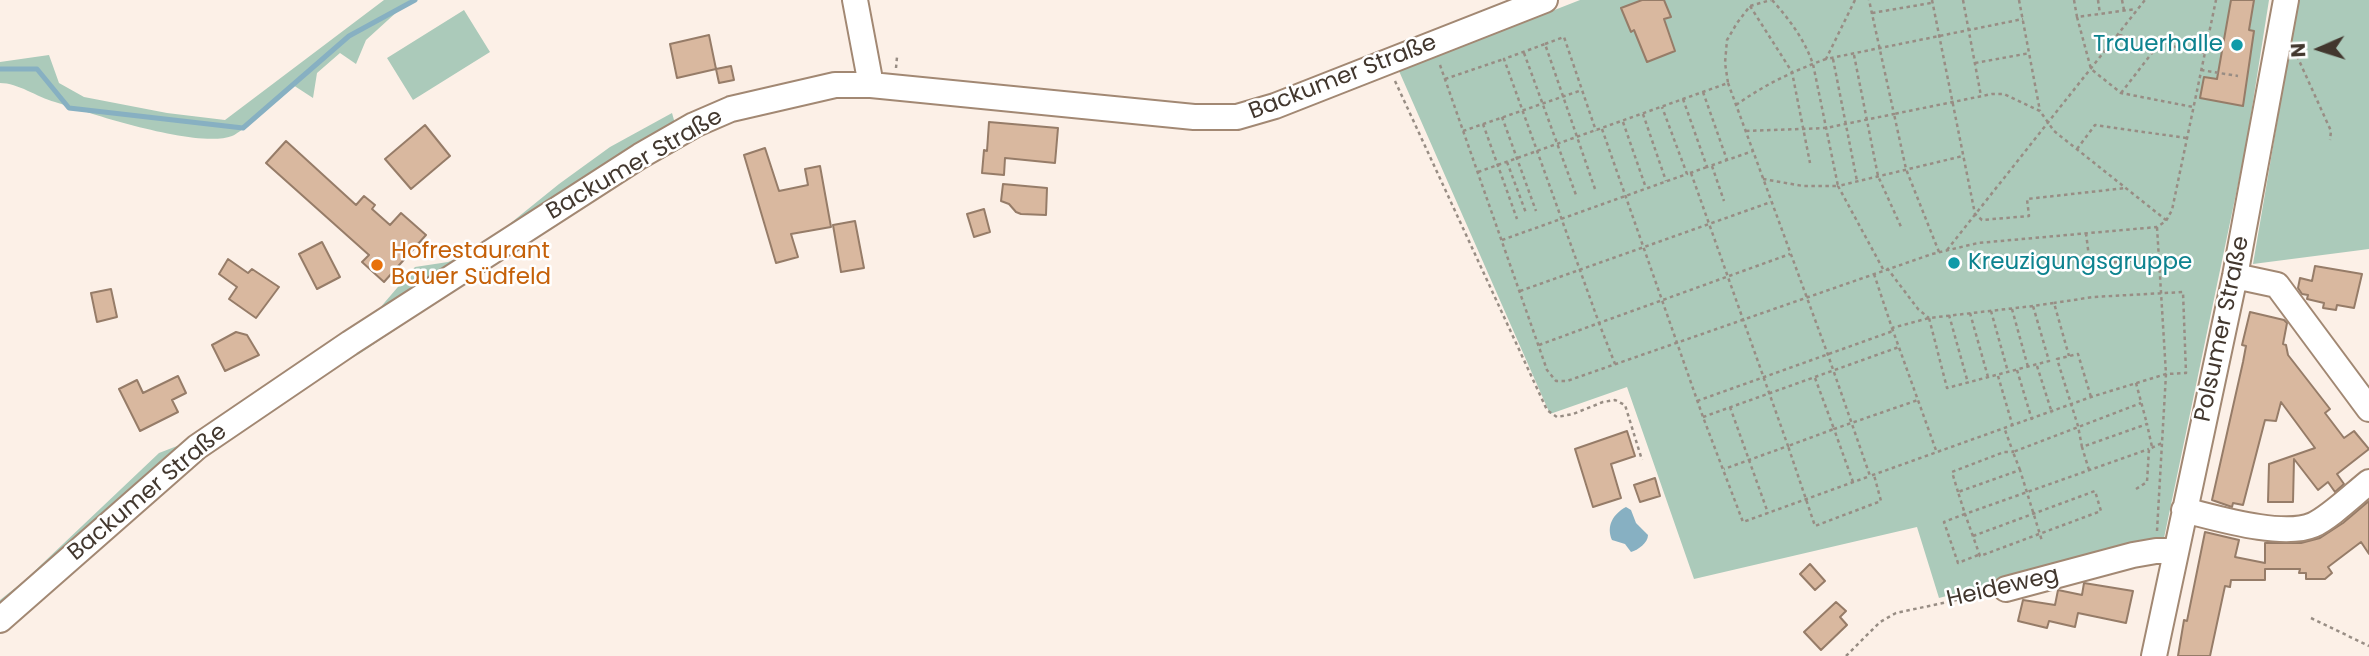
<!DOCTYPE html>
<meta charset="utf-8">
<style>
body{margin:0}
#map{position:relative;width:2369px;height:656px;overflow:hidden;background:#fcf0e7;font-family:Poppins,sans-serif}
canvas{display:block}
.north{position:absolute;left:2285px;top:14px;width:70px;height:70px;-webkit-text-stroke:5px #fff;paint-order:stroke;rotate:267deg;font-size:19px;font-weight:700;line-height:28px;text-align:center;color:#42372e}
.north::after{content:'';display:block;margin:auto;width:24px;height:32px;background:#42372e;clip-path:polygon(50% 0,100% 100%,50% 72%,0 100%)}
</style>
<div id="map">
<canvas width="2369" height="656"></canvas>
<div class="north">N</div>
</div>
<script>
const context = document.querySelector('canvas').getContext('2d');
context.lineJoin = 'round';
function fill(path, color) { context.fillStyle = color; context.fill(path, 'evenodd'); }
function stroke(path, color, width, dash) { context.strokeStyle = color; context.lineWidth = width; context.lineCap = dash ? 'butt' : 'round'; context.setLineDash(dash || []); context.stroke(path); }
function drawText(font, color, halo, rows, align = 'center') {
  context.font = font + ' Poppins,sans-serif'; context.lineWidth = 5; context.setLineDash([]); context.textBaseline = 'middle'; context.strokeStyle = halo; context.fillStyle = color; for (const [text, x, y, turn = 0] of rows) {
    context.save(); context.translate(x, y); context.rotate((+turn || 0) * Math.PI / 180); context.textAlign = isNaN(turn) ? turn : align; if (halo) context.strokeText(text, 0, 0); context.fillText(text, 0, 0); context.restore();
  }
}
fill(new Path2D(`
 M384,0H410L366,40L356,64L340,53L317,73L313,98L293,85C281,95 243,132 232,136C198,149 92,114 55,102C37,97 18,83 0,83V62L49,55L59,83L84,97L167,113L225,120Z
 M1580,0H2269L2246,146L2164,538L1939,598L1917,527L1694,579L1627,387L1550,414L1399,71Z
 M2298,0H2369V249L2253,264Z
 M464,10L490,52L413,100L387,58Z
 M672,113L682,148L603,192L359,354L272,403L0,609V600L24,581L159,453L203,436L258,389L342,340L379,309L415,267L448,262L481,247L559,184L610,147Z`), '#abcaba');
fill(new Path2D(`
 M1626,507L1631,510L1636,523L1648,535C1648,543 1638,550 1631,552L1625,544L1612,540C1606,526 1613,514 1626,507Z`), '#87b0c2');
stroke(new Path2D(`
 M0,69H37L69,108L243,128L349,36L415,0`), '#87b0c2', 5);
const building = new Path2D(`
 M1642,0H1664L1671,17L1664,19L1675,51L1647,62L1634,30L1631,32L1621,8Z
 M2231,0H2254L2249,30L2254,31L2243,106L2200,98L2204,77L2217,79Z
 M709,35L716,69L677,78L670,44Z
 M731,66L734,80L719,83L716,69Z
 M989,122L1058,128L1055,163L1005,158L1004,175L982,173L984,150L987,151Z
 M425,125L450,156L411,189L385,159Z
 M286,141L356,205L364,196L375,205L372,209L390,225L401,213L426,235L384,282L362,262L369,255L266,163Z
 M765,148L779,191L808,185L805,169L820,166L831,227L791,234L798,257L776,263L744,155Z
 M1003,184L1047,188L1046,215L1021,214L1016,212L1009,204L1001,201Z
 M984,209L990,232L974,237L967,214Z
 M855,221L864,268L841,272L833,225Z
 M322,242L340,277L317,289L299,254Z
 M228,259L248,273L252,269L279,287L256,318L229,299L237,287L219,274Z
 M2315,266L2362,274L2354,308L2337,305L2336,310L2323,308L2324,303L2307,299L2308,295L2302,294L2298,288L2300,278L2312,281Z
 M111,289L117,317L97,322L91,293Z
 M2250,312L2284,320L2287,323L2283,344L2286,345L2288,355L2330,409L2325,413L2344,438L2354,431L2369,449L2337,474L2344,484L2335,492L2328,482L2318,490L2294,459L2293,502H2268L2269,464L2315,448L2281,402L2276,421L2265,420L2243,505L2233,503L2232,507L2212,500L2243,362L2246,346L2242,345Z
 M236,332L247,335L259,355L225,371L212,345Z
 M178,376L186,393L172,400L178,412L140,431L119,389L137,380L143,393Z
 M1627,431L1635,456L1611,464L1621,498L1593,507L1575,449Z
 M1655,478L1660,496L1640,502L1634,485Z
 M2369,501V554L2361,542L2328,567L2332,573L2325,579H2306V573H2299L2300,569H2265V580H2231L2230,587L2225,586L2210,656H2178L2184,620L2187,621L2205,532L2239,540L2235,557L2265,563V543H2301L2320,538L2343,523Z
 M1810,564L1825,581L1815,590L1800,574Z
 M2084,583L2133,591L2126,623L2078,613L2075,627L2049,621L2047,628L2018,621L2023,600L2055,605L2058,590L2082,595Z
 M1836,602L1846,611L1840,617L1847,625L1821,650L1804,632Z`);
fill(building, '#d9b89f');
stroke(building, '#967c68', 2);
const minor = new Path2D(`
 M855,0L871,85
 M2235,276L2277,285L2369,409
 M2184,510C2217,518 2282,538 2313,525C2329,518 2354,494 2369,482
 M2006,589L2133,555L2156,551H2175
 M0,620L197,447L350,343L640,156L694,125L731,109L835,85H871L1194,117H1237L1275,106L1545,0
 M2154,656L2235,276L2286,0`);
stroke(minor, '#a28873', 28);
stroke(new Path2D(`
 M1855,0L1826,59L2023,19
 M1932,0L1975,214L1982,220L2029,216L2027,199L2126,188
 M1963,0L1981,96
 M2019,0L2040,111
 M2074,0L2077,17L2136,9
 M2098,0L2100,14
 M2122,0L2124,10
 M1750,6L1792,72L1810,163
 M1872,13L1931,3
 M2077,17L2091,69L2121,93L2193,107
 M2119,35L2205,53
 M1545,44L1564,37L1596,131
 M1524,53L1576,195
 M1854,55L1878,176L1902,229
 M2297,56L2331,131L2330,140
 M1833,59L1857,181
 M1975,63L2030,53
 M1440,65L1547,370L1556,381H1567L1932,254L1978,243L2157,227L2166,221L2172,210L2216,0
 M896,68L897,57
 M2201,70L2238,76
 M1445,79L1504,59
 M1395,81L1547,410L1557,417L1573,414L1603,402L1615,400L1625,405L1642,460
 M1728,83L1828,355L1870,476L2091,397L2166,374L2186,373L2183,292L2093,297L2054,303
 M1703,92L1727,160
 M2121,93L2159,44
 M1683,99L1707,167L1753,151
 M1736,105C1764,85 1793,71 1826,59
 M1643,114L1666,181
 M1502,117L1536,211
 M1623,122L1646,188
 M1483,124L1517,219
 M1602,129L1703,417L1743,522L1870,476
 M1463,131L1582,90
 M1746,131L1826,128L1894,114L1869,0
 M2077,149L2095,125L2186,138
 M1507,162L1526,213
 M1712,166L1724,201
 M1478,172L1728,83L1725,63L1727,40L1737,23L1750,6L1771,0
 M1690,173L1707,167
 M1691,173L1788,446L1724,469
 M1763,179L1803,186H1838L1813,64C1804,39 1790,20 1772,0
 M1595,189L1545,44L1504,59L1599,323L1790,254
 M2086,233L2090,265L2159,257
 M1502,240L1687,174L1662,107
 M1947,250L2145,0
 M1939,252L1906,169L1894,114L1992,94H2004L2040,111L2054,131L2166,220
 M1887,268L1918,309L1929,318
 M1883,269L1838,186L1963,156
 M1874,274L1892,328L1929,318
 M1520,291L1771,202
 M2033,306L1929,318L1947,388L2049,361L2033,306L2054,303L2069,356
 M2012,309L2028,367
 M1991,311L2008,372
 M1970,313L1988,377
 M1949,315L1968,383
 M1892,328L1937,453
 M1539,345L1599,323L1615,364
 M2037,366L2052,413
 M2017,370L2032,420
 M1998,376L2013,427
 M1815,378L1834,429L1788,446L1815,526L1881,501L1874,475
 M2136,383L2147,424
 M1697,401L1893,331
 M1730,407L1768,513
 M1703,417L1899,347
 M2082,447L2078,426L2057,359L2078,354L2091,397
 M2020,470L2013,452L2141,403
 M2089,470L2082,447L2147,424L2152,447
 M1853,482L1834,429L1918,400
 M2136,489L2147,482L2149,449L2162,443L2166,374L2157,227
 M1958,492L1952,472L2004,452H2013L2005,430
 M2157,531L2162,443
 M1973,536L2095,491L2101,511L1980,556L1965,514L2149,449
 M1978,555L1958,563L1944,522L1965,514L1958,492L2020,470L2042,541
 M2311,618L2369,646
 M1846,656L1880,622L1896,613L1985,594`), '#988d84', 2.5, [3.5, 3.5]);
stroke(minor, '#fff', 24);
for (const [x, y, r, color] of [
 [2237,45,7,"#0f9aa8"],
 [1954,263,7,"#0f9aa8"],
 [377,265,7,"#e8710a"]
]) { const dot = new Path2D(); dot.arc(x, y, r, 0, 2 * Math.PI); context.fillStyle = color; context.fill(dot); stroke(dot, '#fff', 2.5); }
drawText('23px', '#0d838f', '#fff', [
 ["Trauerhalle",2223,45],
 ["Kreuzigungsgruppe",1968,263,"left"]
], 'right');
drawText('23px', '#42372e', '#fff', [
 ["Backumer Straße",1343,78,-21],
 ["Backumer Straße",635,165,-30],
 ["Polsumer Straße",2223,329,-78],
 ["Backumer Straße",148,493,-40],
 ["Heideweg",2003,588,-13]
]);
drawText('23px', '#c56008', '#fff', [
 ["Hofrestaurant",391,252],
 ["Bauer Südfeld",391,278]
], 'left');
</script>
